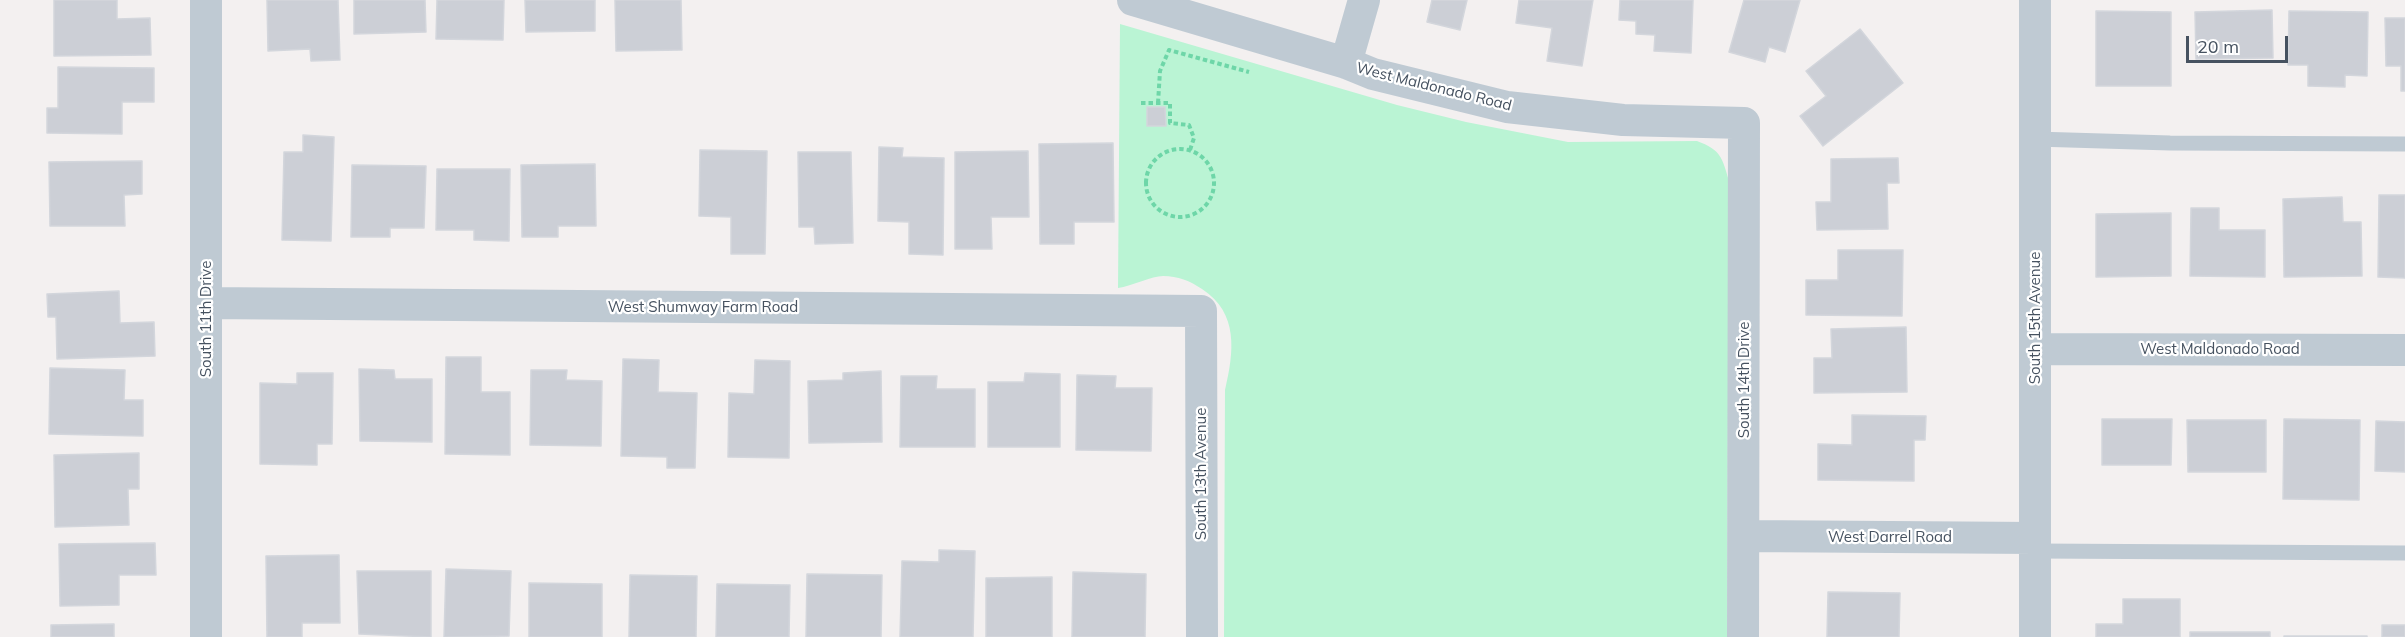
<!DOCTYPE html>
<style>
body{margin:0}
#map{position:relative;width:2405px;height:637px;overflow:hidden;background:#f3f0f0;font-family:Mulish,sans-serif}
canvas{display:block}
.scale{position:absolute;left:2186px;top:36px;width:102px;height:27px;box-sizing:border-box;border:3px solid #465260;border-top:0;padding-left:8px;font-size:18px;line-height:21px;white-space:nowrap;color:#465260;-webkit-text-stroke:4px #fff;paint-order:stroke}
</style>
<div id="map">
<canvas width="2405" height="637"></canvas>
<div class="scale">20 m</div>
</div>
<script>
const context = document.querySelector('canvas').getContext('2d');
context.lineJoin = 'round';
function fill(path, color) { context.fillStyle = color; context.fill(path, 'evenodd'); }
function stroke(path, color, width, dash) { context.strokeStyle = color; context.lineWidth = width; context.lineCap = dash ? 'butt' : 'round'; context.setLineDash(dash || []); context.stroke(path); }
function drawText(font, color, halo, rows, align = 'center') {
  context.font = font + ' Mulish,sans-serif'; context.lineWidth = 4.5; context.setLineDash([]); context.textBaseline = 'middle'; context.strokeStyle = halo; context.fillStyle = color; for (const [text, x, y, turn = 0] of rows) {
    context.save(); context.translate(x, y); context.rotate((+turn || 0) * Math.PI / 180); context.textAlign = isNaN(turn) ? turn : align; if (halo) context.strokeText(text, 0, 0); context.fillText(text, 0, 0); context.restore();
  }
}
fill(new Path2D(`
 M1120,24L1397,105L1466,122L1568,142L1697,141C1721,150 1722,157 1729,181L1727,637H1224L1225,390C1234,352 1239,313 1202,289C1190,281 1178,276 1163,276C1152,276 1132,286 1118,288Z`), '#baf4d4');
const building = new Path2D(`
 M54,0H117V19L150,18L151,55L54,56Z
 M267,0H338L340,60L311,61L310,49L268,51Z
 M354,0H425L426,32L354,34Z
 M437,0H504L503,40L436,39Z
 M525,0H595V31L526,32Z
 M615,0H681L682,50L616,51Z
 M1432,0H1467L1460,30L1427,22Z
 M1519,0H1593L1582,66L1547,61L1552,28L1516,23Z
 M1620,0H1693L1691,53L1654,51L1655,35L1636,34V21L1619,20Z
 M1744,0H1800L1785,52L1769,47L1765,62L1729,52Z
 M2272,10L2273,58L2196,59L2195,12Z
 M2096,11L2171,12V86H2096Z
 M2289,11L2368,12L2367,76L2345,75V87L2308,86V65H2288Z
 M2385,18H2405V91H2401V66H2386Z
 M1860,29L1903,83L1823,146L1800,116L1826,96L1806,71Z
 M58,67L154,68V102H122V134L47,133V108H58Z
 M1147,107H1165L1166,126H1147Z
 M303,135L334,137L331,241L282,240L284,152H303Z
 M1113,143L1114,222H1074V244H1040L1039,144Z
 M879,147L903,148L902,157L944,158L943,255L909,254V222L878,221Z
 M700,150L767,151L765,254H731V217L699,216Z
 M1028,151L1029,217H991L992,249H955V152Z
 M798,152H851L853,243L815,244L814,227H799Z
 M1898,158L1899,183H1887L1888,229L1817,230L1816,202H1831V159Z
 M142,161V194L124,195L125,226H50L49,162Z
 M595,164L596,226H558V237H522L521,165Z
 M352,165L426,166L424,228H390V237H351Z
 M437,169H510L509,241L474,240V230H436Z
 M2379,195H2405V278L2378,277Z
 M2342,197L2343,222H2361L2362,276L2284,277L2283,199Z
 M2191,208H2219V230H2265V277L2190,276Z
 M2171,213V276L2096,277V214Z
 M1838,250H1903L1902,316L1806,315V280H1838Z
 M119,291L120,323L154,322L155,356L57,359L56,317H48L47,294Z
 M1906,327L1907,392L1814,393V358H1832L1831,329Z
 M446,357H481V392H510V455L445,454Z
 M623,359L659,360L658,392L697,393L695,468H667V457L621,456Z
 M755,360L790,361L789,458L728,457L729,393L754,394Z
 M50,368L125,370L124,400H143V436L49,434Z
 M359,369L394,370L395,379H432V442L360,441Z
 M531,370H567L566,380L602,381L601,446L530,445Z
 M881,371L882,442L809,443L808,381L843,380V373Z
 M297,373H333L332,444H317V465L260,464V383L297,384Z
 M1025,373L1060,374V447H988V382H1024Z
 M1077,375L1116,376L1115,388H1152L1151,451L1076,450Z
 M901,376H937L936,389H975V447H900Z
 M1852,415L1926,416L1925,440H1914V481L1818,480V444L1852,445Z
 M2102,419H2172L2171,465H2102Z
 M2284,419L2360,420L2359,500L2283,499Z
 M2187,420H2266V472H2188Z
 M2376,421L2405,422V472L2375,471Z
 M139,453V489H128L129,525L55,527L54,455Z
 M155,543L156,575H119V605L60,606L59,544Z
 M939,550L975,551L973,637H900L902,561L939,562Z
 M339,555L340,623H302V637H267L266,556Z
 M446,569L511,571L509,636L444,637Z
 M357,571H431V637L359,634Z
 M1073,572L1146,574L1145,637H1072Z
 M807,574L882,575L881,637H806Z
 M630,575L697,576L696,637H629Z
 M1052,577V637H986V578Z
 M529,583L602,584V637H529Z
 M717,584L790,585L789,637H716Z
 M1828,592L1900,593L1899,637H1827Z
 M2123,599H2180V637H2096V624H2123Z
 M114,624V637H51V625Z
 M2382,625H2405V637H2382Z
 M2190,632H2270V637H2190Z
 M2284,636H2367V637H2284Z`);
fill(building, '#cccfd6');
stroke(building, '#d3d6dc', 1.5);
stroke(new Path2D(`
 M1141,103H1170V123L1189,125L1194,138L1190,150
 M1158,103L1160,71L1169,50L1249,72
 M1146 183a34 34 0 1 1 68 0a34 34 0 1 1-68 0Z`), '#6ed6a8', 4, [4.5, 3]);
stroke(new Path2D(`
 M2035,139L2170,143L2405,144
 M2035,551L2405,553`), '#bfcad3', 15);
stroke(new Path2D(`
 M206,0V637
 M1133,0L1346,63L1373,74L1507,107L1623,120L1744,123L1743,637
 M2035,0V637
 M1346,63L1364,0
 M206,303L1201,311L1202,637
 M2035,349L2405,350
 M1744,536L2035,538`), '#bfcad3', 32);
drawText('15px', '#465260', '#fff', [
 ["West Maldonado Road",1434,87,14],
 ["West Shumway Farm Road",703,307],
 ["South 15th Avenue",2035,318,-90],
 ["South 11th Drive",206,319,-90],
 ["West Maldonado Road",2220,349],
 ["South 14th Drive",1744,380,-90],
 ["South 13th Avenue",1201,474,-90],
 ["West Darrel Road",1890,537]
]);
</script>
